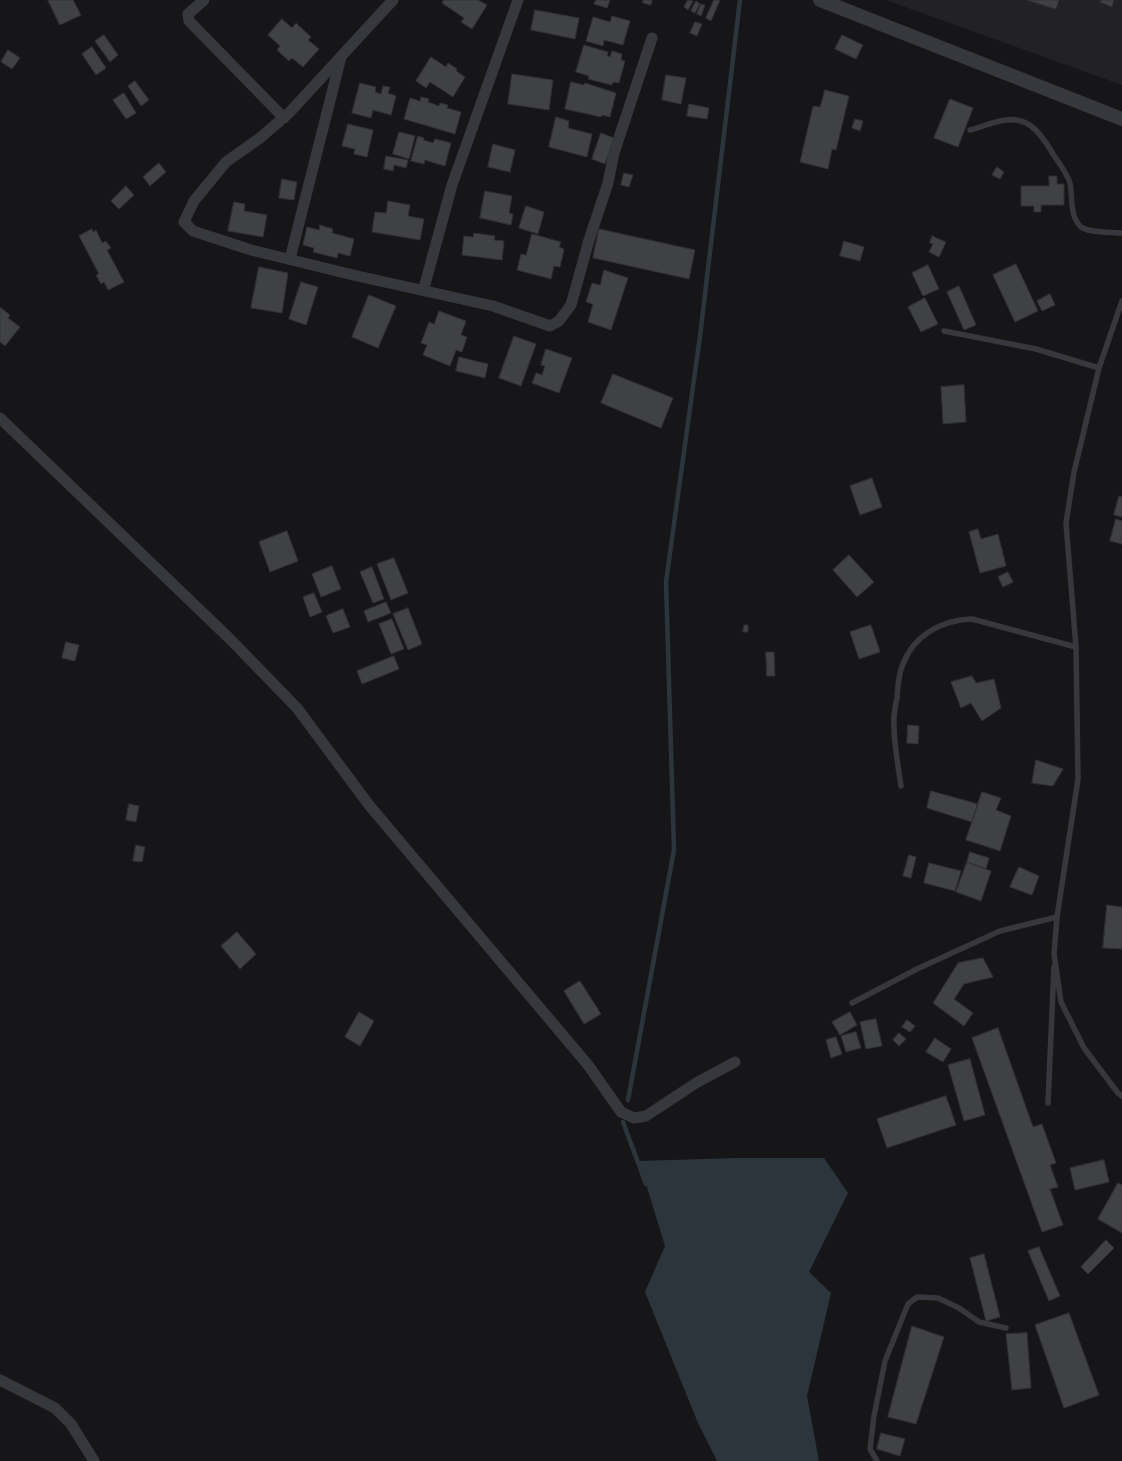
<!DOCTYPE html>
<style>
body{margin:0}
canvas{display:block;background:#161618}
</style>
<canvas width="1122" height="1461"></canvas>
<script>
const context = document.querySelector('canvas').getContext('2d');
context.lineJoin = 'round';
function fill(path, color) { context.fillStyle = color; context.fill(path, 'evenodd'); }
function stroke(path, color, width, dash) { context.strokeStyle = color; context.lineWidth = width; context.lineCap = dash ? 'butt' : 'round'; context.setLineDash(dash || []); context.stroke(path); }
fill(new Path2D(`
 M886,0H1122V85Z`), '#222225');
fill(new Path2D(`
 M738,1158H824L848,1193L809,1272L831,1293L807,1396L819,1461H717L698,1423L645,1292L665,1246L639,1161Z`), '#2c353c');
stroke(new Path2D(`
 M628,1100L674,850L666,582L700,336L740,0
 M623,1122L646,1184`), '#2c353c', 4.5);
const building = new Path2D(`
 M48,0H73L81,15L60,25Z
 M444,0H478L487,5L472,29L461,22L464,18L442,3Z
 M596,0H610L607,8L594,4Z
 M643,0H652L651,5L643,3Z
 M688,0L693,1L688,10L684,7Z
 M714,0H720L711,21L706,18Z
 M1027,0H1059L1056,9Z
 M1101,0H1114L1112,7L1100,2Z
 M696,1L700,4L695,13L691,11Z
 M701,4L705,5L701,16L697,14Z
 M535,10L579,18L575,39L531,30Z
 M612,16L630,21L623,45L604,40L603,46L586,41L593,17L610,22Z
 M282,19L292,28L296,23L311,37L308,40L319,49L303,67L292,58L289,61L277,50L280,46L268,35Z
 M695,22L702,24L697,36L690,33Z
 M104,35L118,55L110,62L95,41Z
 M842,35L863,45L856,59L835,49Z
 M584,45L608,52L607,56L610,57L612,51L622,54L621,60L625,61L619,83L613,82L612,85L588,79L589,76L576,72Z
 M92,47L106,68L96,75L82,54Z
 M8,50L20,58L12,69L1,62Z
 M431,57L446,67L448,63L457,69L456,71L465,77L453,97L430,82L426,88L416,81Z
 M512,74L553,80L549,110L508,104Z
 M666,75L686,78L681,104L662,100Z
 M135,81L149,100L141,106L128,86Z
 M571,82L584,85L585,83L616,93L610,117L602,115L601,117L565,109Z
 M360,83L376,87L375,92L381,94L383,86L390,87L388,93L396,96L391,115L373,110L371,118L352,113Z
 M825,90L849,96L836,150L832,149L828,169L800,162L813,106L820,107Z
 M124,93L136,113L126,119L113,100Z
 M421,97L429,99L428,102L439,106L440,103L448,105L447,108L461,112L455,134L404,119L410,98L420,101Z
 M950,99L973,108L958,147L934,138Z
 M689,104L709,108L707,119L687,116Z
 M556,117L569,121L568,128L592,134L587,157L549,147Z
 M855,119L863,121L860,131L852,128Z
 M348,124L373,130L367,157L354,154L355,149L342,146Z
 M399,132L415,136L409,159L393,154Z
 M601,133L614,138L605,164L592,159Z
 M418,136L424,138L423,140L433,143L435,139L451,143L445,166L425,160L424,164L411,161Z
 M493,144L515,150L510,172L488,167Z
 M386,156L408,160L406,168L394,165L393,171L384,169Z
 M159,163L166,172L150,186L143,177Z
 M997,167L1004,172L1000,179L992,175Z
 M624,173L633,175L629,187L621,185Z
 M1049,176H1057V184H1064V205H1041V212H1034V206H1021V186H1049Z
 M282,179L297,182L294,200L279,198Z
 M126,186L134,195L119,209L111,201Z
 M485,191L512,196L509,213L513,214L511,225L480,218Z
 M388,201L410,205L408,216L424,219L420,240L372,232L375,212L386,213Z
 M234,202L245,204L244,211L267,215L263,237L228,231Z
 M526,206L544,212L538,234L519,228Z
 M320,225L333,229L332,233L354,239L350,256L338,253L337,258L313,252L314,248L303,245L307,227L319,230Z
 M92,229L93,232L96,230L102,243L106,241L111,248L107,250L124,282L108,290L104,282L101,284L96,275L99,274L79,236Z
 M599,229L695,250L689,279L593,258Z
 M474,233L495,236L494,240L504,241L502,260L462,255L464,236L473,237Z
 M532,234L561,242L559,247L564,249L560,267L554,266L551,279L517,270L521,254L526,255Z
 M932,236L946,242L939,257L929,252L933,244L930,243Z
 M844,241L864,247L860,261L840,256Z
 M1016,264L1038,311L1015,322L993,275Z
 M928,265L939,289L923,296L912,273Z
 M259,267L288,273L282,313L251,308Z
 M604,270L628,278L611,330L588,322L593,304L586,302L592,283L600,285Z
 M301,282L318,287L306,325L289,319Z
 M959,286L976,325L964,330L947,292Z
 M1050,294L1055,305L1042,311L1037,301Z
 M369,295L396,306L378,348L352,337Z
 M925,298L938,324L921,332L908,307Z
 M0,307L10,315L8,318L20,327L5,346L0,342Z
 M439,311L466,321L461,335L467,337L462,352L456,350L450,366L423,355L427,345L421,343L429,322L434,324Z
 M514,336L536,344L521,386L499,378Z
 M546,349L572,358L559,393L532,383L536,373L542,375L545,366L541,365Z
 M459,357L488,364L485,378L456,371Z
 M613,374L673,398L661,428L601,403Z
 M964,385L966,422L943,424L941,387Z
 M872,478L882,507L860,515L850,486Z
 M1119,496L1122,497V517L1114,515Z
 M1116,519L1122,521V544L1110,541Z
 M978,529L981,539L998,534L1006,566L980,573L969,532Z
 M287,531L298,561L270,572L259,542Z
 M849,555L874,582L857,597L833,570Z
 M394,558L408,593L391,600L377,564Z
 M332,566L341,589L321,597L312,574Z
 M372,567L384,599L373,603L360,572Z
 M1008,572L1013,582L1003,587L998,577Z
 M314,593L322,612L310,617L303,597Z
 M386,602L391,613L368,622L364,611Z
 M408,608L422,644L408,650L393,614Z
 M343,609L350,627L333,633L326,616Z
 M392,619L404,649L391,654L379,624Z
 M744,625H748V632H743Z
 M871,625L880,652L859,659L850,632Z
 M66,642L79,645L75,661L62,658Z
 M766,652H774L775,676H767Z
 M394,656L399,669L362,684L357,671Z
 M972,676L976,683L994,679L1001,708L982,721L971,703L961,708L951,682Z
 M908,725L919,726L918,744L907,743Z
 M1036,760L1063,769L1053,786L1032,783Z
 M931,791L978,804L972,822L927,808Z
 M982,792L1001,798L996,810L1011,816L1000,851L966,840Z
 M129,804L139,806L136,822L126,820Z
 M136,845L145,847L142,862L133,861Z
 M970,852L989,858L986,869L967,862Z
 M909,855L916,857L911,878L903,876Z
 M967,862L991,871L981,901L956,892Z
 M929,863L961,871L955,891L924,883Z
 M1019,867L1039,876L1032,895L1010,887Z
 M1107,905L1122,907V949L1103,948Z
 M237,932L256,954L240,969L221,946Z
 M983,958L993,977L964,984L954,999L973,1013L964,1026L933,1003L958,963Z
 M580,981L601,1014L584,1024L564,991Z
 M359,1012L374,1021L360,1046L345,1037Z
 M850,1012L857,1025L840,1035L832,1022Z
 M876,1019L882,1046L866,1049L860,1022Z
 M907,1020L915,1026L910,1032L902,1027Z
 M998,1028L1033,1127L1042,1124L1056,1163L1050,1165L1058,1187L1050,1189L1063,1225L1042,1232L972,1038Z
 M856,1032L861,1048L846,1052L841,1036Z
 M899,1033L906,1039L899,1046L893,1040Z
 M836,1037L842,1054L831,1058L826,1040Z
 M935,1038L951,1049L943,1062L926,1052Z
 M970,1059L985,1115L964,1121L948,1065Z
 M946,1096L956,1125L887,1148L877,1119Z
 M1104,1160L1109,1182L1075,1190L1070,1168Z
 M1118,1183L1122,1185V1233L1098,1219Z
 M1106,1240L1114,1248L1088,1274L1081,1267Z
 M1039,1247L1060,1296L1049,1301L1028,1251Z
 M984,1254L1000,1317L986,1321L970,1258Z
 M1069,1313L1099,1395L1064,1408L1035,1325Z
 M912,1326L944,1337L916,1424L888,1417Z
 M1027,1333L1031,1388L1012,1390L1006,1334Z
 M881,1433L905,1439L900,1456L877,1449Z`);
fill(building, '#404145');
stroke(building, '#303034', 1);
stroke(new Path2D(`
 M970,130C979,128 987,124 996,122C1026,113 1039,130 1053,154C1059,163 1067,173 1070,183C1073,197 1069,216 1081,227C1089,233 1111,232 1122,233
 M1122,301L1099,368L1074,472L1066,523L1076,647L1078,779L1057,917L1054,954L1061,1002L1084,1048L1118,1093L1122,1096
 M944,331L1036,349L1099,368
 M901,786C898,765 894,745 894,725C893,716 895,707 897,698C898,687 898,675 903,664C914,635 942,620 972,619L1076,647
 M852,1003L917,969L1000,931L1057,917
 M1048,1103L1054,967
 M877,1461L870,1449L874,1416L885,1361L908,1304L917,1297L938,1298L959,1308L979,1322L1006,1328`), '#37383d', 5.5);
stroke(new Path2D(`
 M204,0L188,14L189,21L284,118
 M393,0L289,113L260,138L226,162L194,201L184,222L193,231L251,250L353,275L493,306L550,326L559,321L571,305L589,240L608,183L614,153L652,38
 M290,259L341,57
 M421,290L424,288L452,185L518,0
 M0,418L230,639L297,708L369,805L588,1065L621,1112L634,1118L646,1116L696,1083L735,1062
 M0,1380L55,1408L71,1424L94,1461`), '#37383d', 11);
stroke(new Path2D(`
 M820,0L1122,119`), '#37383d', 14);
</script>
